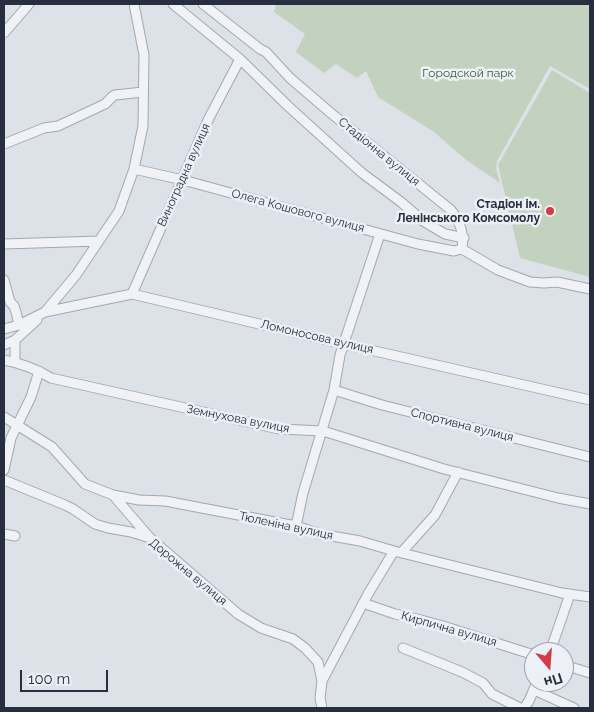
<!DOCTYPE html>
<meta charset="utf-8">
<style>
body{margin:0}
#map{position:relative;width:594px;height:712px;overflow:hidden;background:#dde1e8;font-family:Raleway,sans-serif}
canvas{display:block}
.frame{position:absolute;inset:0;border:5px solid #262e3f;pointer-events:none}
.north{position:absolute;left:524px;top:642px;width:50px;height:50px;box-sizing:border-box;background:#edf0f6;border:1px solid #9da2ad;border-radius:50%;rotate:162deg;font-size:14px;font-weight:700;line-height:20px;text-align:center;color:#262e3f}
.north::after{content:'';display:block;margin:auto;width:18px;height:22px;background:#d6394a;clip-path:polygon(50% 0,100% 100%,50% 72%,0 100%)}
.scale{position:absolute;left:20px;top:670px;width:88px;height:22px;box-sizing:border-box;border:2px solid #262e3f;border-top:0;padding-left:6px;font-size:15px;line-height:18px;white-space:nowrap;color:#262e3f;-webkit-text-stroke:4px #edf0f6;paint-order:stroke}
</style>
<div id="map">
<canvas width="594" height="712"></canvas>
<div class="frame"></div>
<div class="north">Пн</div>
<div class="scale">100 m</div>
</div>
<script>
const context = document.querySelector('canvas').getContext('2d');
context.lineJoin = 'round';
function fill(path, color) { context.fillStyle = color; context.fill(path, 'evenodd'); }
function stroke(path, color, width, dash) { context.strokeStyle = color; context.lineWidth = width; context.lineCap = dash ? 'butt' : 'round'; context.setLineDash(dash || []); context.stroke(path); }
function drawText(font, color, halo, rows, align = 'center') {
  context.font = font + ' Raleway,sans-serif'; context.lineWidth = 5; context.setLineDash([]); context.textBaseline = 'middle'; context.strokeStyle = halo; context.fillStyle = color; for (const [text, x, y, turn = 0] of rows) {
    context.save(); context.translate(x, y); context.rotate((+turn || 0) * Math.PI / 180); context.textAlign = isNaN(turn) ? turn : align; if (halo) context.strokeText(text, 0, 0); context.fillText(text, 0, 0); context.restore();
  }
}
fill(new Path2D(`
 M276,4H590V89L550,66L497,161L496,168L500,183L465,159L434,132L378,97L366,71L357,78L336,64L324,73L296,52L305,34L274,12Z
 M552,70L590,93V277L520,258L498,165Z`), '#c2d2be');
const minor = new Path2D(`
 M173,4L240,59L289,107L362,173L401,202L423,221L445,234L464,238
 M4,33L29,4
 M4,144L44,128L58,126L105,104L113,96L115,95L143,92
 M134,169L183,180L418,244L454,251L462,249C464,233 461,224 451,210L332,114L290,78L266,52L260,49L203,4
 M4,244L99,241
 M462,249L498,270L530,282L544,283L557,282L590,289
 M4,280L10,302L14,306L16,312L19,325
 M132,294L209,118L240,59
 M45,312L132,294L344,344L590,400
 M4,329L19,325L45,312L76,275L119,211L134,169L143,126L144,55L134,4
 M4,345L15,340L37,320
 M4,360C21,363 36,369 51,378L279,429L323,431L444,469L558,498L590,504
 M15,362V340
 M334,390L382,405L590,457
 M4,417L17,425L52,447L85,484L113,495L139,500L165,501L296,526L320,534L360,541L394,551L562,593L590,597
 M4,470L11,438L31,397L39,371
 M4,480L65,505L73,509L95,524L108,528L131,532L150,538L238,614L261,628L293,639L305,648L318,662L322,681
 M113,495L150,538
 M296,526L303,493L334,390L340,355L380,234
 M4,534L15,536
 M401,553L435,515L458,472
 M363,603L395,614L421,620L443,626L534,655
 M403,648L462,672L483,683L492,694L520,708
 M550,652L570,594
 M564,665L590,673
 M534,690L574,708
 M322,708L320,698L322,681L368,594L394,551
 M524,708L529,701L537,682`);
stroke(minor, '#a2a8b2', 11);
stroke(minor, '#f0f2f6', 9);
for (const [x, y, r, color] of [
 [550,211,5,"#d6394a"]
]) { const dot = new Path2D(); dot.arc(x, y, r, 0, 2 * Math.PI); context.fillStyle = color; context.fill(dot); stroke(dot, '#edf0f6', 2); }
drawText('12px', '#385c32', '#edf0f6', [
 ["Городской парк",468,73]
]);
drawText('12px', '#262e3f', '#edf0f6', [
 ["Стадіонна вулиця",379,152,39],
 ["Виноградна вулиця",184,175,-66],
 ["Олега Кошового вулиця",298,211,15],
 ["Ломоносова вулиця",317,337,13],
 ["Земнухова вулиця",238,419,11],
 ["Спортивна вулиця",462,425,14],
 ["Тюленіна вулиця",286,526,12],
 ["Дорожна вулиця",188,572,40],
 ["Кирпична вулиця",449,629,16]
]);
drawText('bold 12px', '#262e3f', '#edf0f6', [
 ["Стадіон ім.",540,204],
 ["Ленінського Комсомолу",540,218]
], 'right');
</script>
